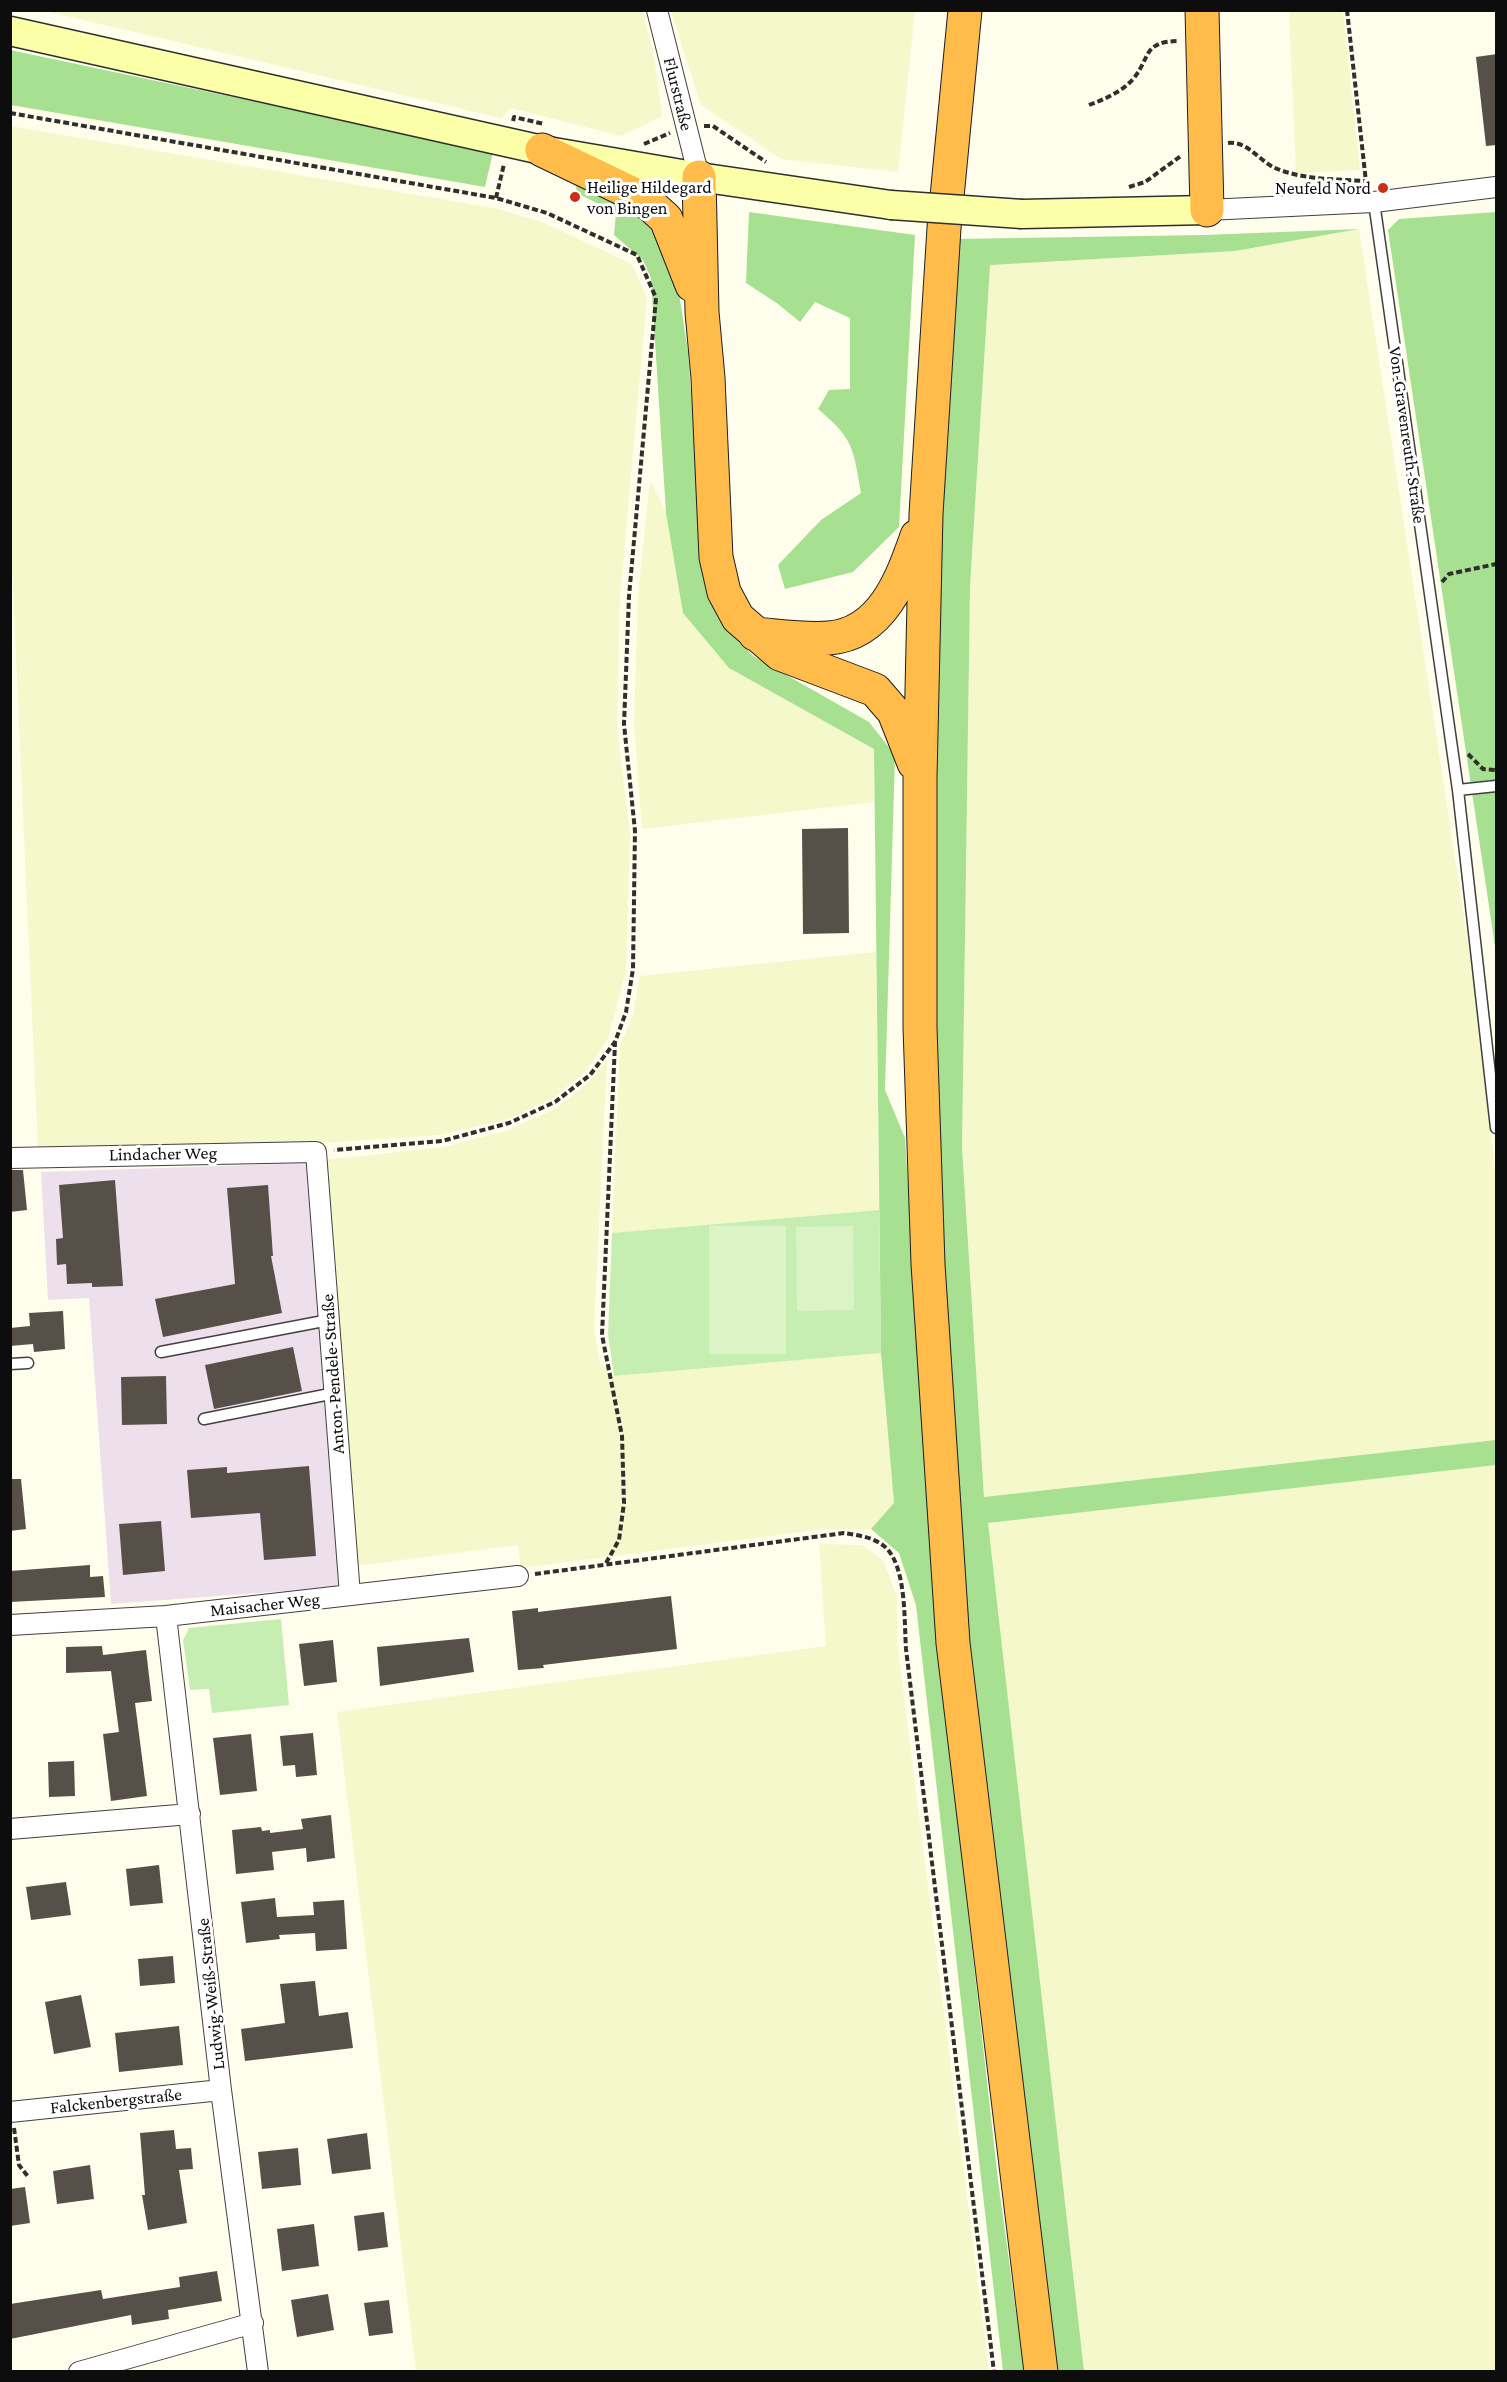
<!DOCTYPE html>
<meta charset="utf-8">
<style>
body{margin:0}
#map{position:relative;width:1507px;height:2382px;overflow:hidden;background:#fffeed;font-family:"Crimson Pro",serif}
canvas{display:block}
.frame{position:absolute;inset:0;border:12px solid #0d0d0d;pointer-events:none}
</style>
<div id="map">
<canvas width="1507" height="2382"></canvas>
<div class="frame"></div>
</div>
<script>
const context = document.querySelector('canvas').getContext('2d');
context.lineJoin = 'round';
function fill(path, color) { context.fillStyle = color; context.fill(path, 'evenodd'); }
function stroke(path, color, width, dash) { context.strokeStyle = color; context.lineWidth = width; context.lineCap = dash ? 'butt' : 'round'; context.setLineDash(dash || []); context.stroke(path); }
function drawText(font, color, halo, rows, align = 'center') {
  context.font = font + ' "Crimson Pro",serif'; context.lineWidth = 6; context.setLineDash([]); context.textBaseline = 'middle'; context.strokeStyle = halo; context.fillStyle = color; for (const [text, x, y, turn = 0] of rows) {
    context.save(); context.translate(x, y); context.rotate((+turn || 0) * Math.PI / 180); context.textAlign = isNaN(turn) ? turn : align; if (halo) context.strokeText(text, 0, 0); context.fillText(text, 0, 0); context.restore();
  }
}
fill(new Path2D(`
 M310,1163L340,1587L111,1604L89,1298L48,1300L41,1172Z`), '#ede0ec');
fill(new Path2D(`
 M45,11H643L655,63L662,116L621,136L511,108L501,118Z
 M671,11H915L898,172L781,159L701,105Z
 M1289,11H1343L1360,170L1296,173Z
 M10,126L494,208L542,222L632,264L647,298L620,598L617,728L630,834L626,970L608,1039L585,1072L552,1099L508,1119L440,1135L322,1143L38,1149L11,544Z
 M1359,229L1475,989L1496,1181V1440L984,1497L962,1147L970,586L990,264L1235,251Z
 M650,480L666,513L683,613L729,668L874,749V802L642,829L634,724L638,595Z
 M876,952L879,1210L612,1233L620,1046L633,1015L640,976Z
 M607,1060L594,1330L600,1362L614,1376L881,1353L894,1503L871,1529H824L521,1568L518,1545L355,1566L324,1160L444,1147L509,1130L557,1108L590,1081Z
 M1496,1465V2371H1084L987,1523Z
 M819,1544L862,1545L883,1560L897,1597V1640L989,2371H416L337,1712L826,1646Z`), '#f4f8ca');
fill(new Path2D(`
 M879,1210L881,1353L614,1376L608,1335L612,1233Z
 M281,1619L289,1705L212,1713L209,1689L190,1690L183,1640L189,1628Z`), '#c7eeb2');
fill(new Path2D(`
 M10,50L493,152L485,187L11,105Z
 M575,180L644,209L677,280L688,352L703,558L721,618L753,656L869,722L895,755L885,1090L905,1138L938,1644L998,2180L1024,2371H1003L916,1605L899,1553L871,1529L894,1503L881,1353L874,749L729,668L683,613L666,513L651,278L643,260L614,235L616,213L577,193Z
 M749,212L915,235L899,527L853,572L785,589L778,565L821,520L861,493C853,448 854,439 818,409L829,390L850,389V318L815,302L800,322L778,304L746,283Z
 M1496,212V953L1388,230L1399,219Z
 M1359,229L1235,251L990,265L970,586L962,1147L984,1497L1496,1440V1465L988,1523L1084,2371H1052L966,1639L933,1133L929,798L953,239L1204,235Z`), '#a6e090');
fill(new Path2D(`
 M709,1226H786V1354H709Z
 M853,1226L854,1310L797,1311L796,1227Z`), '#dcf4c5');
fill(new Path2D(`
 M1497,54V145L1486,146L1476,57Z
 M848,828L849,933L803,934L802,829Z
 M10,1170H23L27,1210L10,1212Z
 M115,1180L123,1286L92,1287V1283L67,1284L66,1264L57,1265L56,1239L63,1238L59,1185Z
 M268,1185L273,1256H271L282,1313L163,1337L155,1299L235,1284L227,1188Z
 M63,1311L65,1349L34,1352L33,1344L10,1346V1328L30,1326L29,1313Z
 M293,1347L302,1391L214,1409L205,1365Z
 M166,1376L167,1424L122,1425L121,1377Z
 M309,1466L316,1556L264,1560L260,1513L191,1518L187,1470L227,1467V1473Z
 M10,1479H21L26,1529L10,1531Z
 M161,1521L165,1571L123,1575L119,1524Z
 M90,1565V1577L103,1576L105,1597L10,1602V1571Z
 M671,1596L677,1649L543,1665L544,1668L518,1670L512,1611L538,1608V1612Z
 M469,1638L474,1672L380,1686L377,1647Z
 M333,1640L337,1682L304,1686L299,1644Z
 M102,1646L103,1655L146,1650L152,1701L135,1703L147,1796L111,1801L103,1734L119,1732L111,1671L66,1673V1647Z
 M313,1733L317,1775L296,1777L295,1765L283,1766L280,1736Z
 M251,1734L257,1791L220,1795L213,1738Z
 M74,1761L75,1796L49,1797L48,1762Z
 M331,1815L335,1858L307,1862L306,1848L272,1852L274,1870L236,1874L232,1830L261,1827L262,1831L270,1830V1833L303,1829L301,1819Z
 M159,1865L163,1903L130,1906L126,1869Z
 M66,1882L71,1915L31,1920L26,1887Z
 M275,1898L277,1917L314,1915L313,1902L344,1900L347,1949L316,1951L315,1933L279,1935L280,1939L246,1943L241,1902Z
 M173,1956L175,1983L140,1986L138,1959Z
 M315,1981L319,2016L348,2012L353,2048L245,2061L241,2029L285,2023L280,1984Z
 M81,1995L91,2047L54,2054L45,2002Z
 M179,2026L183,2065L119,2072L115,2033Z
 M174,2130L176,2149L191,2148L193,2169L179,2170L187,2223L148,2230L142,2195H145L140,2133Z
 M367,2133L371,2169L332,2174L327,2139Z
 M298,2148L301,2185L262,2189L258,2152Z
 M90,2165L94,2199L57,2204L53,2171Z
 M25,2187L30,2223L10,2226V2189Z
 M384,2212L388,2247L358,2251L354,2216Z
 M314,2224L319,2266L282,2271L277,2229Z
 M217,2271L222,2301L168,2310L169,2319L132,2325L131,2315L10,2339V2304L101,2290L103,2299L180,2287L179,2277Z
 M328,2294L334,2330L297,2337L291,2300Z
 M389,2300L393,2333L369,2336L364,2303Z`), '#575048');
const lane = new Path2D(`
 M1374,202L1458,790L1496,1128
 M1458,790L1496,786
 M161,1352L329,1320
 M10,1364L28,1363
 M204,1419L335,1393`);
const street = new Path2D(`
 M657,10L699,177
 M1207,210L1374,202L1496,187
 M10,1158L316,1152L350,1595
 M166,1616L221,2090L258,2372
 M10,1625L166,1616L518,1576
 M10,1829L190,1814
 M10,2112L221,2090
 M79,2372L253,2323`);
const secondary = new Path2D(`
 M10,31L542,150L699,177L891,205
 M1022,214L1207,210`);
const highway = new Path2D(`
 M965,10L944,228L926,514L920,778V1027L928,1264L953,1643L1041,2372
 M1202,10L1207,210
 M542,150L644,199L666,219L692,285
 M699,177L702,312L708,378L716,557L724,592L738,618L780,654L875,690L894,712L914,763
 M755,634C779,636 805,640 829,638C882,634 902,579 917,536`);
stroke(lane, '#404040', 13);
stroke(street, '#404040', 22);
stroke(secondary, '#2f2f2f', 31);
stroke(highway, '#1e1e1e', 35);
stroke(new Path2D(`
 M1347,10L1366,182
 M1089,105C1105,99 1122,92 1134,78C1151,56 1143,42 1178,41
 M10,113L496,198L547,213L637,255L656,298L629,596L624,724L635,831L633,969L626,1012L615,1042L590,1075L555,1102L509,1123L442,1141L334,1150
 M513,121L514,117L544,124
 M704,126H713L766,162
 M1228,143C1247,141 1258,159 1273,167C1301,180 1335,179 1365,181
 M644,144L670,133
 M1129,187L1145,182L1181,156
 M496,198L504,164
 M1442,582L1449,574L1496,564
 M1468,754L1483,769L1496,770
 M606,1563L619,1540L624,1503L622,1436L602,1335L615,1043
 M535,1574L844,1533C857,1535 873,1537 884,1546C907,1565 904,1621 906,1649L994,2372
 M14,2128L19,2165L29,2178`), '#2f2f2f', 4, [6, 3]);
stroke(lane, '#fff', 10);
stroke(street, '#fff', 20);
stroke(secondary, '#faffa8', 28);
stroke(highway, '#ffbc4b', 33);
const secondaryBridge = new Path2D(`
 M891,205L1022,214`);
stroke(secondaryBridge, '#2f2f2f', 31, []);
stroke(secondaryBridge, '#faffa8', 28);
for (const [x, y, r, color] of [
 [1383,188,6,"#cb2d17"],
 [575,197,6,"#cb2d17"]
]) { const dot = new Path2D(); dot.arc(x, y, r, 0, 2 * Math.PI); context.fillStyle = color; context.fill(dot); stroke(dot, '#fff', 2); }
drawText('18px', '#0d0d0d', '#fff', [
 ["Flurstraße",678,94,76],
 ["Von-Gravenreuth-Straße",1407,435,82],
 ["Lindacher Weg",163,1154,-1],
 ["Anton-Pendele-Straße",333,1374,-94],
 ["Maisacher Weg",265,1605,-6],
 ["Ludwig-Weiß-Straße",211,1994,-96],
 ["Falckenbergstraße",116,2101,-6]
]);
drawText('18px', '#0d0d0d', '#fff', [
 ["Heilige Hildegard",587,187],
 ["von Bingen",587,208],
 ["Neufeld Nord",1371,188,"right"]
], 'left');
</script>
